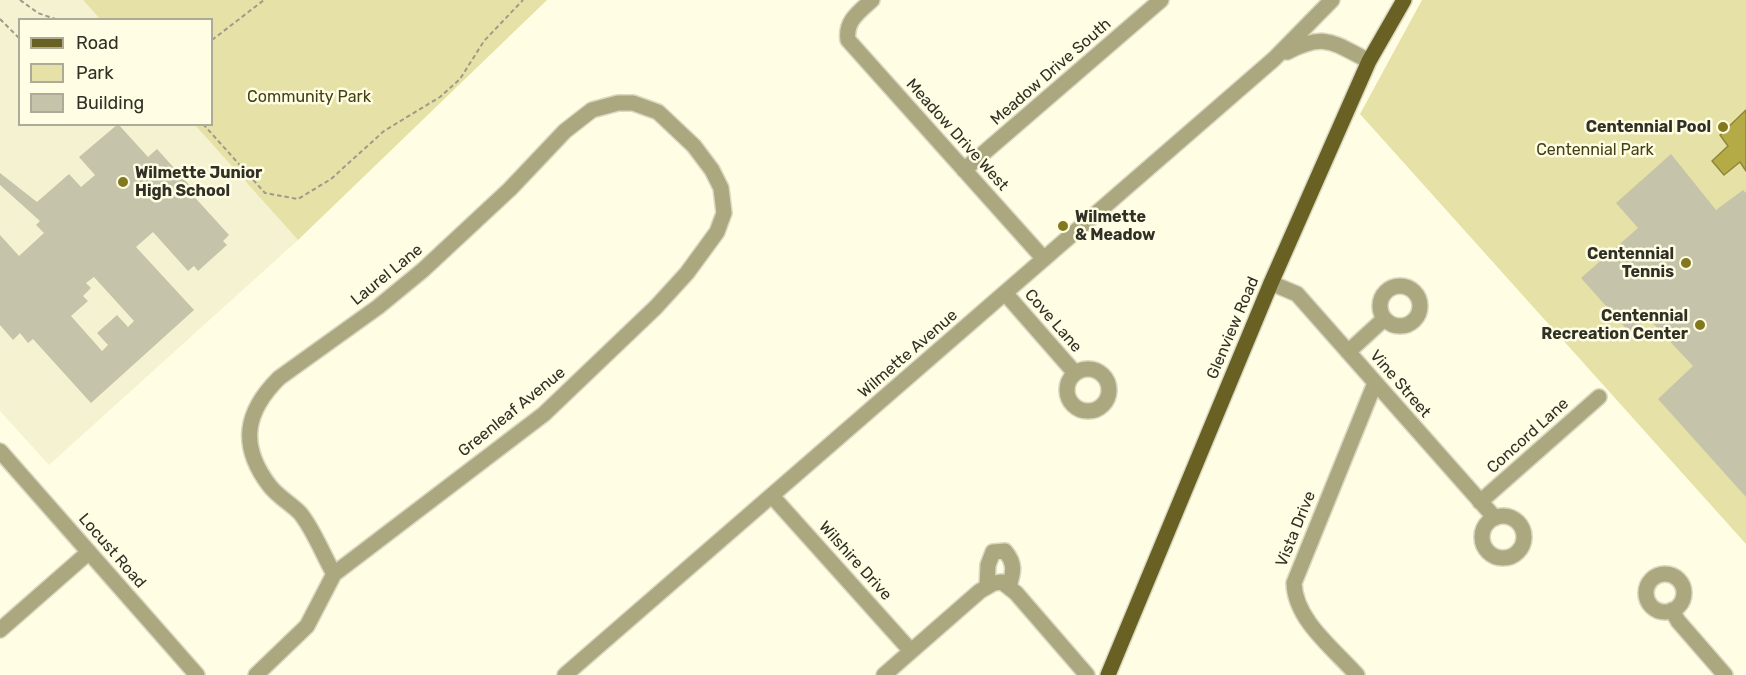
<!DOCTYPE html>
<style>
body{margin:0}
#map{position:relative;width:1746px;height:675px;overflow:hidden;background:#fffde3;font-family:Rubik,sans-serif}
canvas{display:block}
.legend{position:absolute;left:18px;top:18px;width:195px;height:108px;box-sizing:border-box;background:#fffde3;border:2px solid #adab97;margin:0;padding:8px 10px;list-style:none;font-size:18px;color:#313026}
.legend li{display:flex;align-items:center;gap:12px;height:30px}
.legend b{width:30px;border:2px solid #adab97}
</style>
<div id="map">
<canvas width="1746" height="675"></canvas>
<ul class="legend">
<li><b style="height:8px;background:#686123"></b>Road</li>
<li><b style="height:16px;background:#e6e1a6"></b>Park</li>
<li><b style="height:16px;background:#c5c4ab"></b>Building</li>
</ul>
</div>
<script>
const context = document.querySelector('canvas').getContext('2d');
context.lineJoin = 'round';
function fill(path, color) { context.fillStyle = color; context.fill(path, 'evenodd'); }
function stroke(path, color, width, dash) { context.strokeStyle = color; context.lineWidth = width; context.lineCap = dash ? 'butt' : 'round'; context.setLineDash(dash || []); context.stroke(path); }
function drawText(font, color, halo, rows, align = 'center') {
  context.font = font + ' Rubik,sans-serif'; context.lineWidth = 5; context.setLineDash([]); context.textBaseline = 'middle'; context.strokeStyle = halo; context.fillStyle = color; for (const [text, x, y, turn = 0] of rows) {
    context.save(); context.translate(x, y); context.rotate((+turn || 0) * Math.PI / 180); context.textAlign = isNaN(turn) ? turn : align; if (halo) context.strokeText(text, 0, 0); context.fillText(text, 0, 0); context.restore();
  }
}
fill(new Path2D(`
 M0,0H83L100,19L20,20V124L195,125L298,240L49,465L0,411Z`), '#f4f2d0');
fill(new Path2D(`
 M83,0H547L298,240L195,125L212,124V20L100,19Z
 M1422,0H1746V544L1360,114Z`), '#e6e1a6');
const water = new Path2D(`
 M1746,110V171L1740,162L1724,175L1712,161L1728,146L1720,135Z`);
fill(water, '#b5ab46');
stroke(water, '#8d863c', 1.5);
fill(new Path2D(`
 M118,124L148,157L157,149L192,188L189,191L229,235L223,241L227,245L198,271L194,266L188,271L153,232L136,247L194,310L91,403L33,339L28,343L20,333L13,340L0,325V235L19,256L44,233L36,225L40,221L0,185V173L37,202L69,174L81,187L95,175L79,157ZM94,277L134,321L128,327L117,315L97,333L108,345L102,351L71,316L88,301L83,296L91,288L86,283Z
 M1671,154L1716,210L1743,190L1746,193V497L1658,399L1693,366L1647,317L1630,333L1581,278L1638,228L1616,203Z`), '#c5c4ab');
const minor = new Path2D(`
 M872,0C859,12 845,21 848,40L1044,259
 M1287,52C1326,32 1333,43 1369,61
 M964,170L1161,0
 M1271,283L1297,294L1495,518
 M1380 306a20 20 0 1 1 40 0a20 20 0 1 1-40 0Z
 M1005,293L1075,373
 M1348,352L1384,319
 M1067 390a21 21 0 1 1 42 0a21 21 0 1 1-42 0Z
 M0,451L197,675
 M772,496L911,651
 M1480,502L1599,397
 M1482 537a21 21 0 1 1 42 0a21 21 0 1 1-42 0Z
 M1646 593a19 19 0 1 1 38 0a19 19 0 1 1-38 0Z
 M987,586L988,565L993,552L1005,551C1015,563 1014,571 1009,586
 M1672,610L1678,621L1725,675
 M0,630L89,552
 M256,675L307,626L334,574L544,414L656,307L687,273L717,232L724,213L721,188L712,170L694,146L658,112L633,103H618L592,110L565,131L510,189L423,270L378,307L279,378C245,412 239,445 269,485C277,496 290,503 300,513C314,530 323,555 334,574
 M565,675L1274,59L1332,0
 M884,675L980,591L994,583L1002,582L1016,593L1087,675
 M1357,675C1334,649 1295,620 1294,583L1375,383`);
const major = new Path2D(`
 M1108,675L1271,283L1369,61L1404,0`);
stroke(minor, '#dad8c1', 18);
stroke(major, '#dad8c1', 18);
stroke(new Path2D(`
 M20,0L38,13L58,20
 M0,19L20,39
 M212,40L264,0
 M203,124L265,193L298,199L331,179L384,131L440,97L460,79L484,41L523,0`), '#9d9b89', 2, [4.5, 3]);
stroke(minor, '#aba880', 15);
stroke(major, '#686123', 15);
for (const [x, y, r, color] of [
 [1723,127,6,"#82791e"],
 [123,182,6,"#82791e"],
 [1063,226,6,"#82791e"],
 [1686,263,6,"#82791e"],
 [1700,325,6,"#82791e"]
]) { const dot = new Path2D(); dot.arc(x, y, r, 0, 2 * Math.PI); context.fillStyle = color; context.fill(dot); stroke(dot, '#fffde3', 2); }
drawText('16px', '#313026', '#fffde3', [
 ["Meadow Drive South",1051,72,-41],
 ["Meadow Drive West",957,135,48],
 ["Laurel Lane",387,275,-39],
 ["Cove Lane",1053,321,49],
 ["Glenview Road",1233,328,-67],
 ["Wilmette Avenue",908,354,-41],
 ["Vine Street",1400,384,49],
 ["Greenleaf Avenue",512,412,-39],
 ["Concord Lane",1528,436,-42],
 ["Vista Drive",1296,529,-68],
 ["Locust Road",112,551,49],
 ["Wilshire Drive",855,561,48]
]);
drawText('16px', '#454116', '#fffde3', [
 ["Community Park",309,97],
 ["Centennial Park",1595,150]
]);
drawText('bold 16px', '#313026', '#fffde3', [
 ["Centennial Pool",1711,127],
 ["Wilmette Junior",135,173,"left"],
 ["High School",135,191,"left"],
 ["Wilmette",1075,217,"left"],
 ["& Meadow",1075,235,"left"],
 ["Centennial",1674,254],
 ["Tennis",1674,272],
 ["Centennial",1688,316],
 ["Recreation Center",1688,334]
], 'right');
</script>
